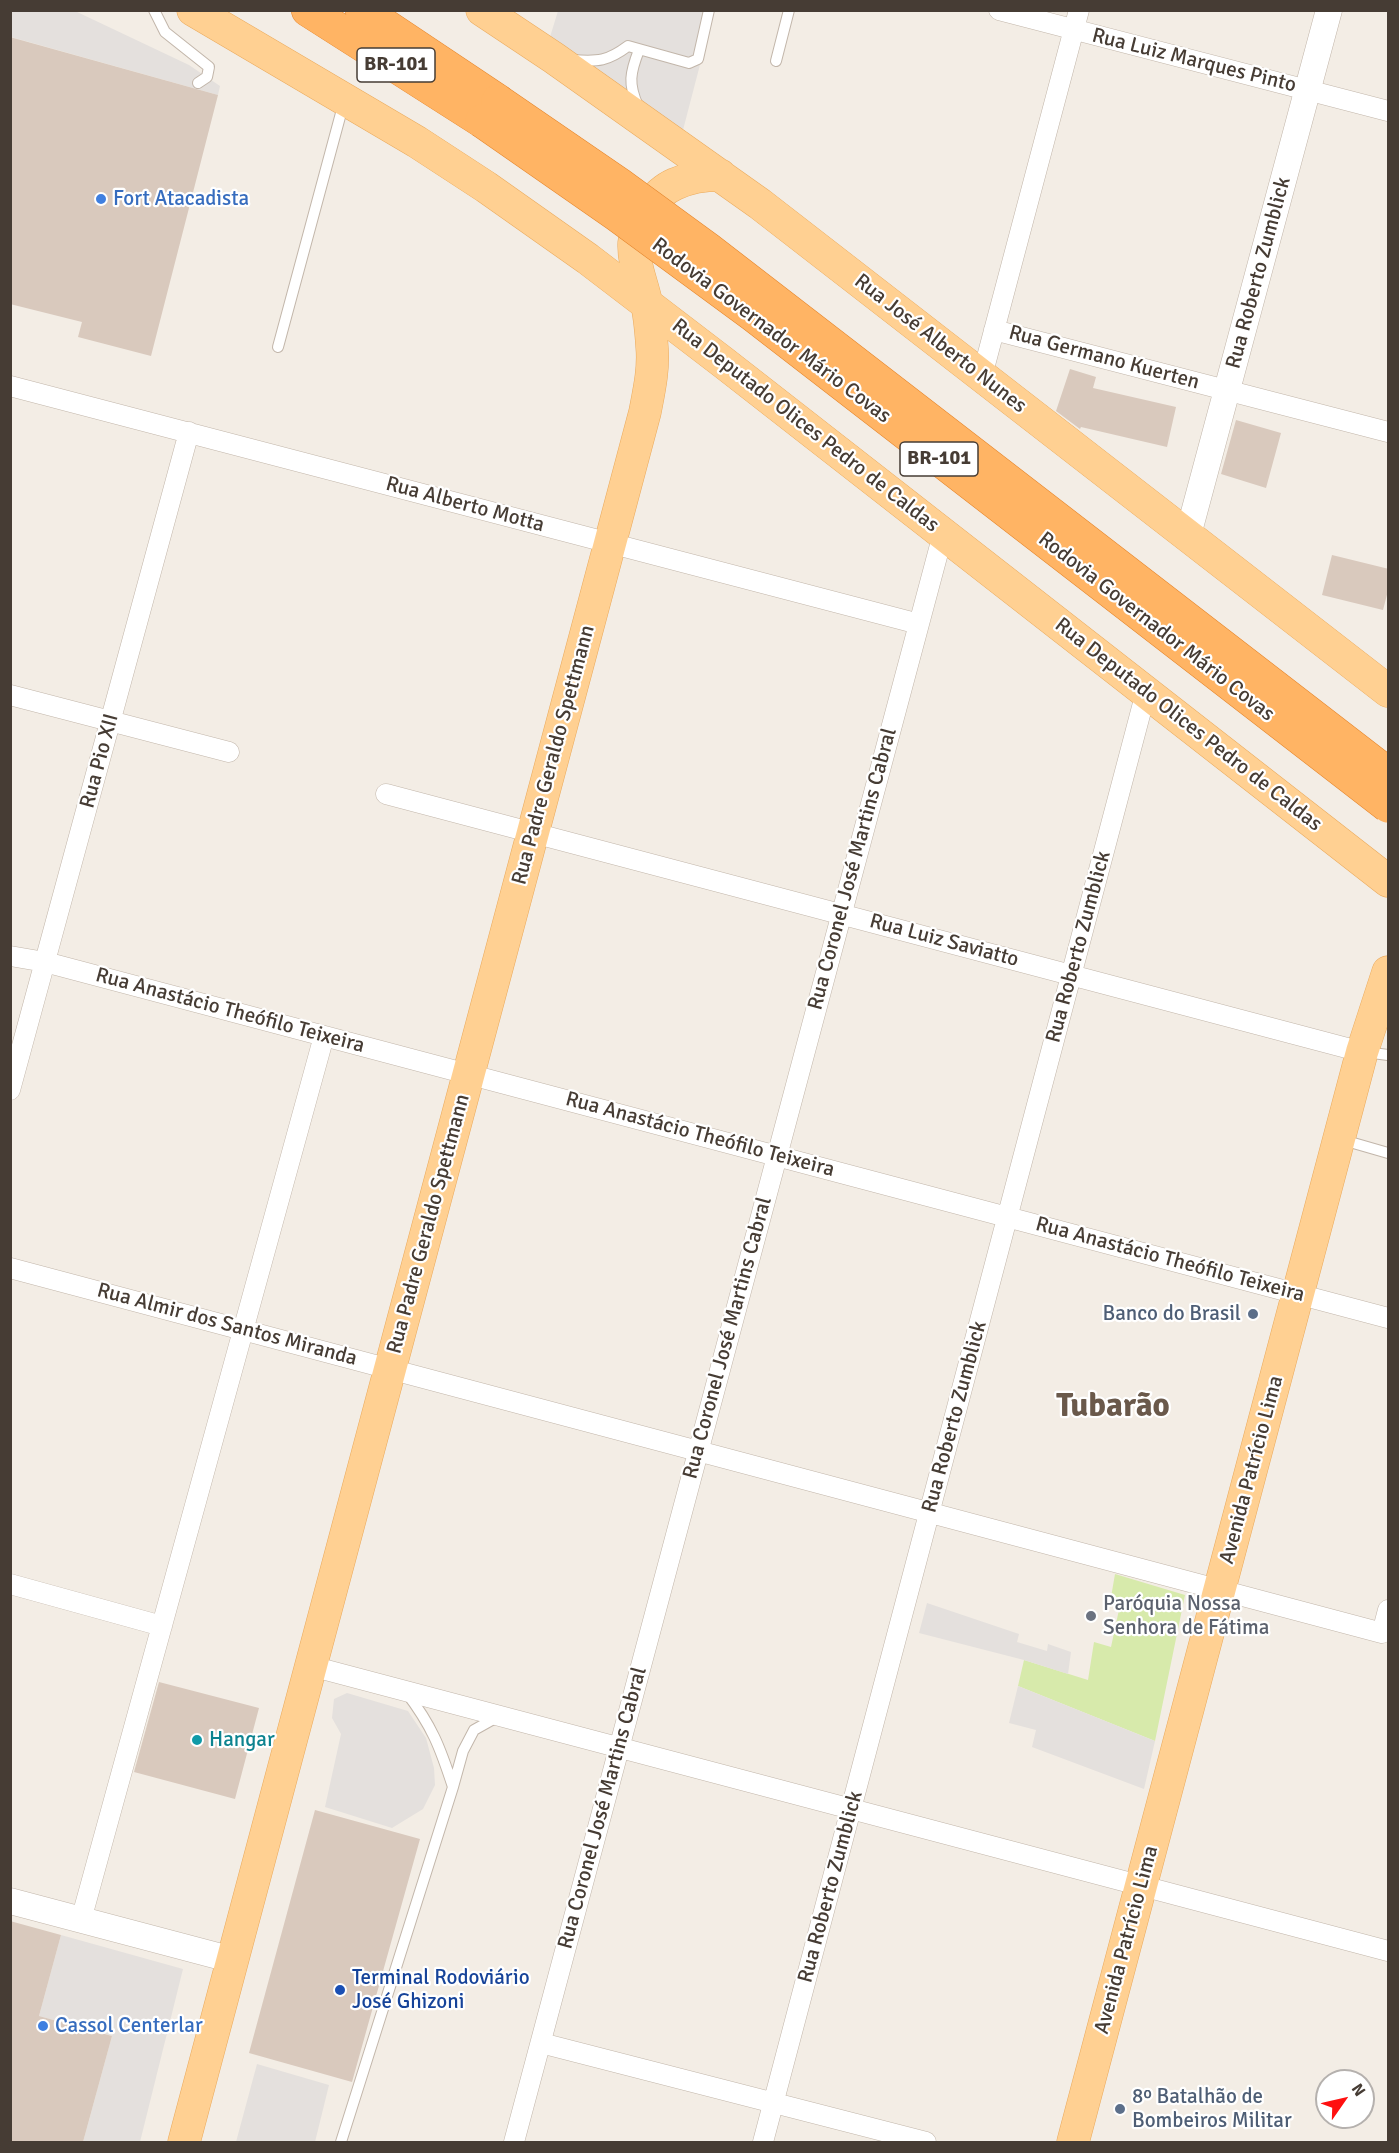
<!DOCTYPE html>
<meta charset="utf-8">
<style>
body{margin:0}
#map{position:relative;width:1399px;height:2153px;overflow:hidden;background:#f3ede5;font-family:Signika,sans-serif}
canvas{display:block}
.frame{position:absolute;inset:0;border:12px solid #463c34;pointer-events:none}
.north{position:absolute;left:1315px;top:2069px;width:60px;height:60px;box-sizing:border-box;background:#fff;border:2px solid #b5b1ae;border-radius:50%;rotate:56deg;font-size:16px;font-weight:700;line-height:24px;text-align:center;color:#463c34}
.north::after{content:'';display:block;margin:auto;width:21px;height:27px;background:#ff1010;clip-path:polygon(50% 0,100% 100%,50% 72%,0 100%)}
</style>
<div id="map">
<canvas width="1399" height="2153"></canvas>
<div class="frame"></div>
<div class="north">N</div>
</div>
<script>
const context = document.querySelector('canvas').getContext('2d');
context.lineJoin = 'round';
function fill(path, color) { context.fillStyle = color; context.fill(path, 'evenodd'); }
function stroke(path, color, width, dash) { context.strokeStyle = color; context.lineWidth = width; context.lineCap = dash ? 'butt' : 'round'; context.setLineDash(dash || []); context.stroke(path); }
function drawText(font, color, halo, rows, align = 'center') {
  context.font = font + ' Signika,sans-serif'; context.lineWidth = 4.5; context.setLineDash([]); context.textBaseline = 'middle'; context.strokeStyle = halo; context.fillStyle = color; for (const [text, x, y, turn = 0] of rows) {
    context.save(); context.translate(x, y); context.rotate((+turn || 0) * Math.PI / 180); context.textAlign = isNaN(turn) ? turn : align; if (halo) context.strokeText(text, 0, 0); context.fillText(text, 0, 0); context.restore();
  }
}
fill(new Path2D(`
 M1115,1574L1185,1595L1155,1741L1018,1686L1024,1660L1088,1680L1094,1642L1111,1647L1120,1605L1110,1603Z`), '#d7eaab');
fill(new Path2D(`
 M10,11H75L189,65L220,86L218,95L11,37Z
 M558,11H714L683,130L550,37Z
 M927,1603L1019,1634L1017,1642L1047,1651L1048,1644L1071,1652L1068,1674L1024,1660L919,1633Z
 M1018,1686L1155,1741L1144,1789L1032,1747L1036,1730L1009,1723Z
 M347,1693L408,1711L426,1738L434,1768L435,1785L423,1809L392,1828L325,1807L341,1734L332,1718L334,1699Z
 M61,1935L183,1969L140,2142H83L112,2036L39,2016Z
 M257,2064L329,2085L315,2142H236Z`), '#e4e0dd');
fill(new Path2D(`
 M10,37L218,95L151,356L78,337L82,322L10,304Z
 M1070,369L1096,377L1093,388L1176,407L1167,447L1081,427L1080,429L1056,411Z
 M1236,420L1281,433L1266,488L1221,474Z
 M1332,555L1389,569V587L1383,610L1322,595Z
 M159,1682L259,1708L235,1799L134,1772Z
 M315,1810L420,1839L352,2082L249,2053Z
 M10,1921L61,1935L39,2016L112,2036L83,2142H10Z`), '#d9c9bd');
const service = new Path2D(`
 M154,10L165,32L209,67L207,77L198,83
 M573,60C598,62 608,61 628,46L689,63L698,59L709,10
 M776,61L789,10
 M638,106C628,84 630,73 639,50
 M278,347L344,102
 M1365,1052L1388,1055
 M1343,1140L1388,1153
 M453,1787L463,1751L474,1730L499,1716
 M341,2142L453,1787C440,1747 432,1726 406,1692`);
const minor = new Path2D(`
 M999,10L1388,111
 M994,330L1388,432
 M982,376L1079,10
 M10,386L919,624
 M10,695L229,752
 M386,794L1362,1052
 M10,956L45,962L1388,1318
 M10,1090L189,432
 M10,1268L1382,1633L1388,1610
 M10,1584L162,1626
 M311,1666L1388,1951
 M81,1920L324,1036
 M541,2043L926,2142
 M514,2142L943,534
 M763,2142L1146,692`);
const tertiary = new Path2D(`
 M1188,535L1329,10
 M10,1901L233,1960`);
const primary = new Path2D(`
 M193,10L417,142L486,187L588,259L724,363L1388,881
 M482,10L554,58L760,204L1388,691
 M184,2142L645,412C649,391 654,369 652,347C651,333 650,316 646,301C642,282 633,263 634,243C636,221 654,193 675,184C690,177 704,175 720,175
 M1073,2142L1362,1052L1388,972`);
const motorway = new Path2D(`
 M308,10L482,121
 M362,10L498,101`);
stroke(service, '#c2b6aa', 12);
stroke(minor, '#c2b6aa', 21);
stroke(tertiary, '#c2b6aa', 27);
stroke(primary, '#eaaa5d', 33);
stroke(motorway, '#e5862d', 34);
stroke(service, '#fff', 10);
stroke(minor, '#fff', 20);
stroke(tertiary, '#fff', 26);
stroke(primary, '#ffd092', 32);
stroke(motorway, '#ffb464', 33);
const motorwayBridge = new Path2D(`
 M498,101L619,184L708,249L1388,774
 M482,121L617,215L753,315L1388,806`);
stroke(motorwayBridge, '#e5862d', 34, []);
stroke(motorwayBridge, '#ffb464', 33);
for (const [x, y, r, color] of [
 [101,199,6,"#3f7fe0"],
 [1253,1314,6,"#5c6f8a"],
 [1091,1616,6,"#6b7280"],
 [197,1740,6,"#0f9aa8"],
 [340,1990,6,"#1a4fb4"],
 [43,2026,6,"#3f7fe0"],
 [1120,2109,6,"#5c6f8a"]
]) { const dot = new Path2D(); dot.arc(x, y, r, 0, 2 * Math.PI); context.fillStyle = color; context.fill(dot); stroke(dot, '#fff', 2); }
for (const [x, y, w] of [
 [396,65,78],
 [939,459,78]
]) { const box = new Path2D(); box.roundRect(x - w / 2, y - 17, w, 34, 4.5); context.fillStyle = '#fff'; context.fill(box); stroke(box, '#463c34', 1.5); }
drawText('bold 20px', '#463c34', null, [
 ["BR-101",396,65],
 ["BR-101",939,459]
]);
drawText('21px', '#463c34', '#fff', [
 ["Rua Luiz Marques Pinto",1194,61,14],
 ["Rua Roberto Zumblick",1259,273,-75],
 ["Rodovia Governador Mário Covas",771,331,37],
 ["Rua José Alberto Nunes",940,344,38],
 ["Rua Germano Kuerten",1104,358,15],
 ["Rua Deputado Olices Pedro de Caldas",805,426,38],
 ["Rua Alberto Motta",465,505,15],
 ["Rodovia Governador Mário Covas",1156,627,38],
 ["Rua Deputado Olices Pedro de Caldas",1188,725,38],
 ["Rua Padre Geraldo Spettmann",554,755,-75],
 ["Rua Pio XII",100,761,-75],
 ["Rua Coronel José Martins Cabral",853,869,-75],
 ["Rua Luiz Saviatto",944,941,15],
 ["Rua Roberto Zumblick",1079,947,-75],
 ["Rua Anastácio Theófilo Teixeira",230,1011,15],
 ["Rua Anastácio Theófilo Teixeira",700,1135,15],
 ["Rua Padre Geraldo Spettmann",429,1224,-75],
 ["Rua Anastácio Theófilo Teixeira",1170,1260,15],
 ["Rua Almir dos Santos Miranda",227,1325,15],
 ["Rua Coronel José Martins Cabral",728,1338,-75],
 ["Rua Roberto Zumblick",955,1417,-75],
 ["Avenida Patrício Lima",1252,1470,-75],
 ["Rua Coronel José Martins Cabral",603,1808,-75],
 ["Rua Roberto Zumblick",831,1887,-75],
 ["Avenida Patrício Lima",1127,1940,-75]
]);
drawText('21px', '#366cbe', '#fff', [
 ["Fort Atacadista",113,199],
 ["Cassol Centerlar",55,2026]
], 'left');
drawText('21px', '#4e5e75', '#fff', [
 ["Banco do Brasil",1241,1314],
 ["8º Batalhão de",1132,2097,"left"],
 ["Bombeiros Militar",1132,2121,"left"]
], 'right');
drawText('21px', '#5b616d', '#fff', [
 ["Paróquia Nossa",1103,1604],
 ["Senhora de Fátima",1103,1628]
], 'left');
drawText('21px', '#0d838f', '#fff', [
 ["Hangar",209,1740]
], 'left');
drawText('21px', '#164399', '#fff', [
 ["Terminal Rodoviário",352,1978],
 ["José Ghizoni",352,2002]
], 'left');
drawText('bold 33px', '#6a594b', '#fff', [
 ["Tubarão",1113,1407]
]);
</script>
